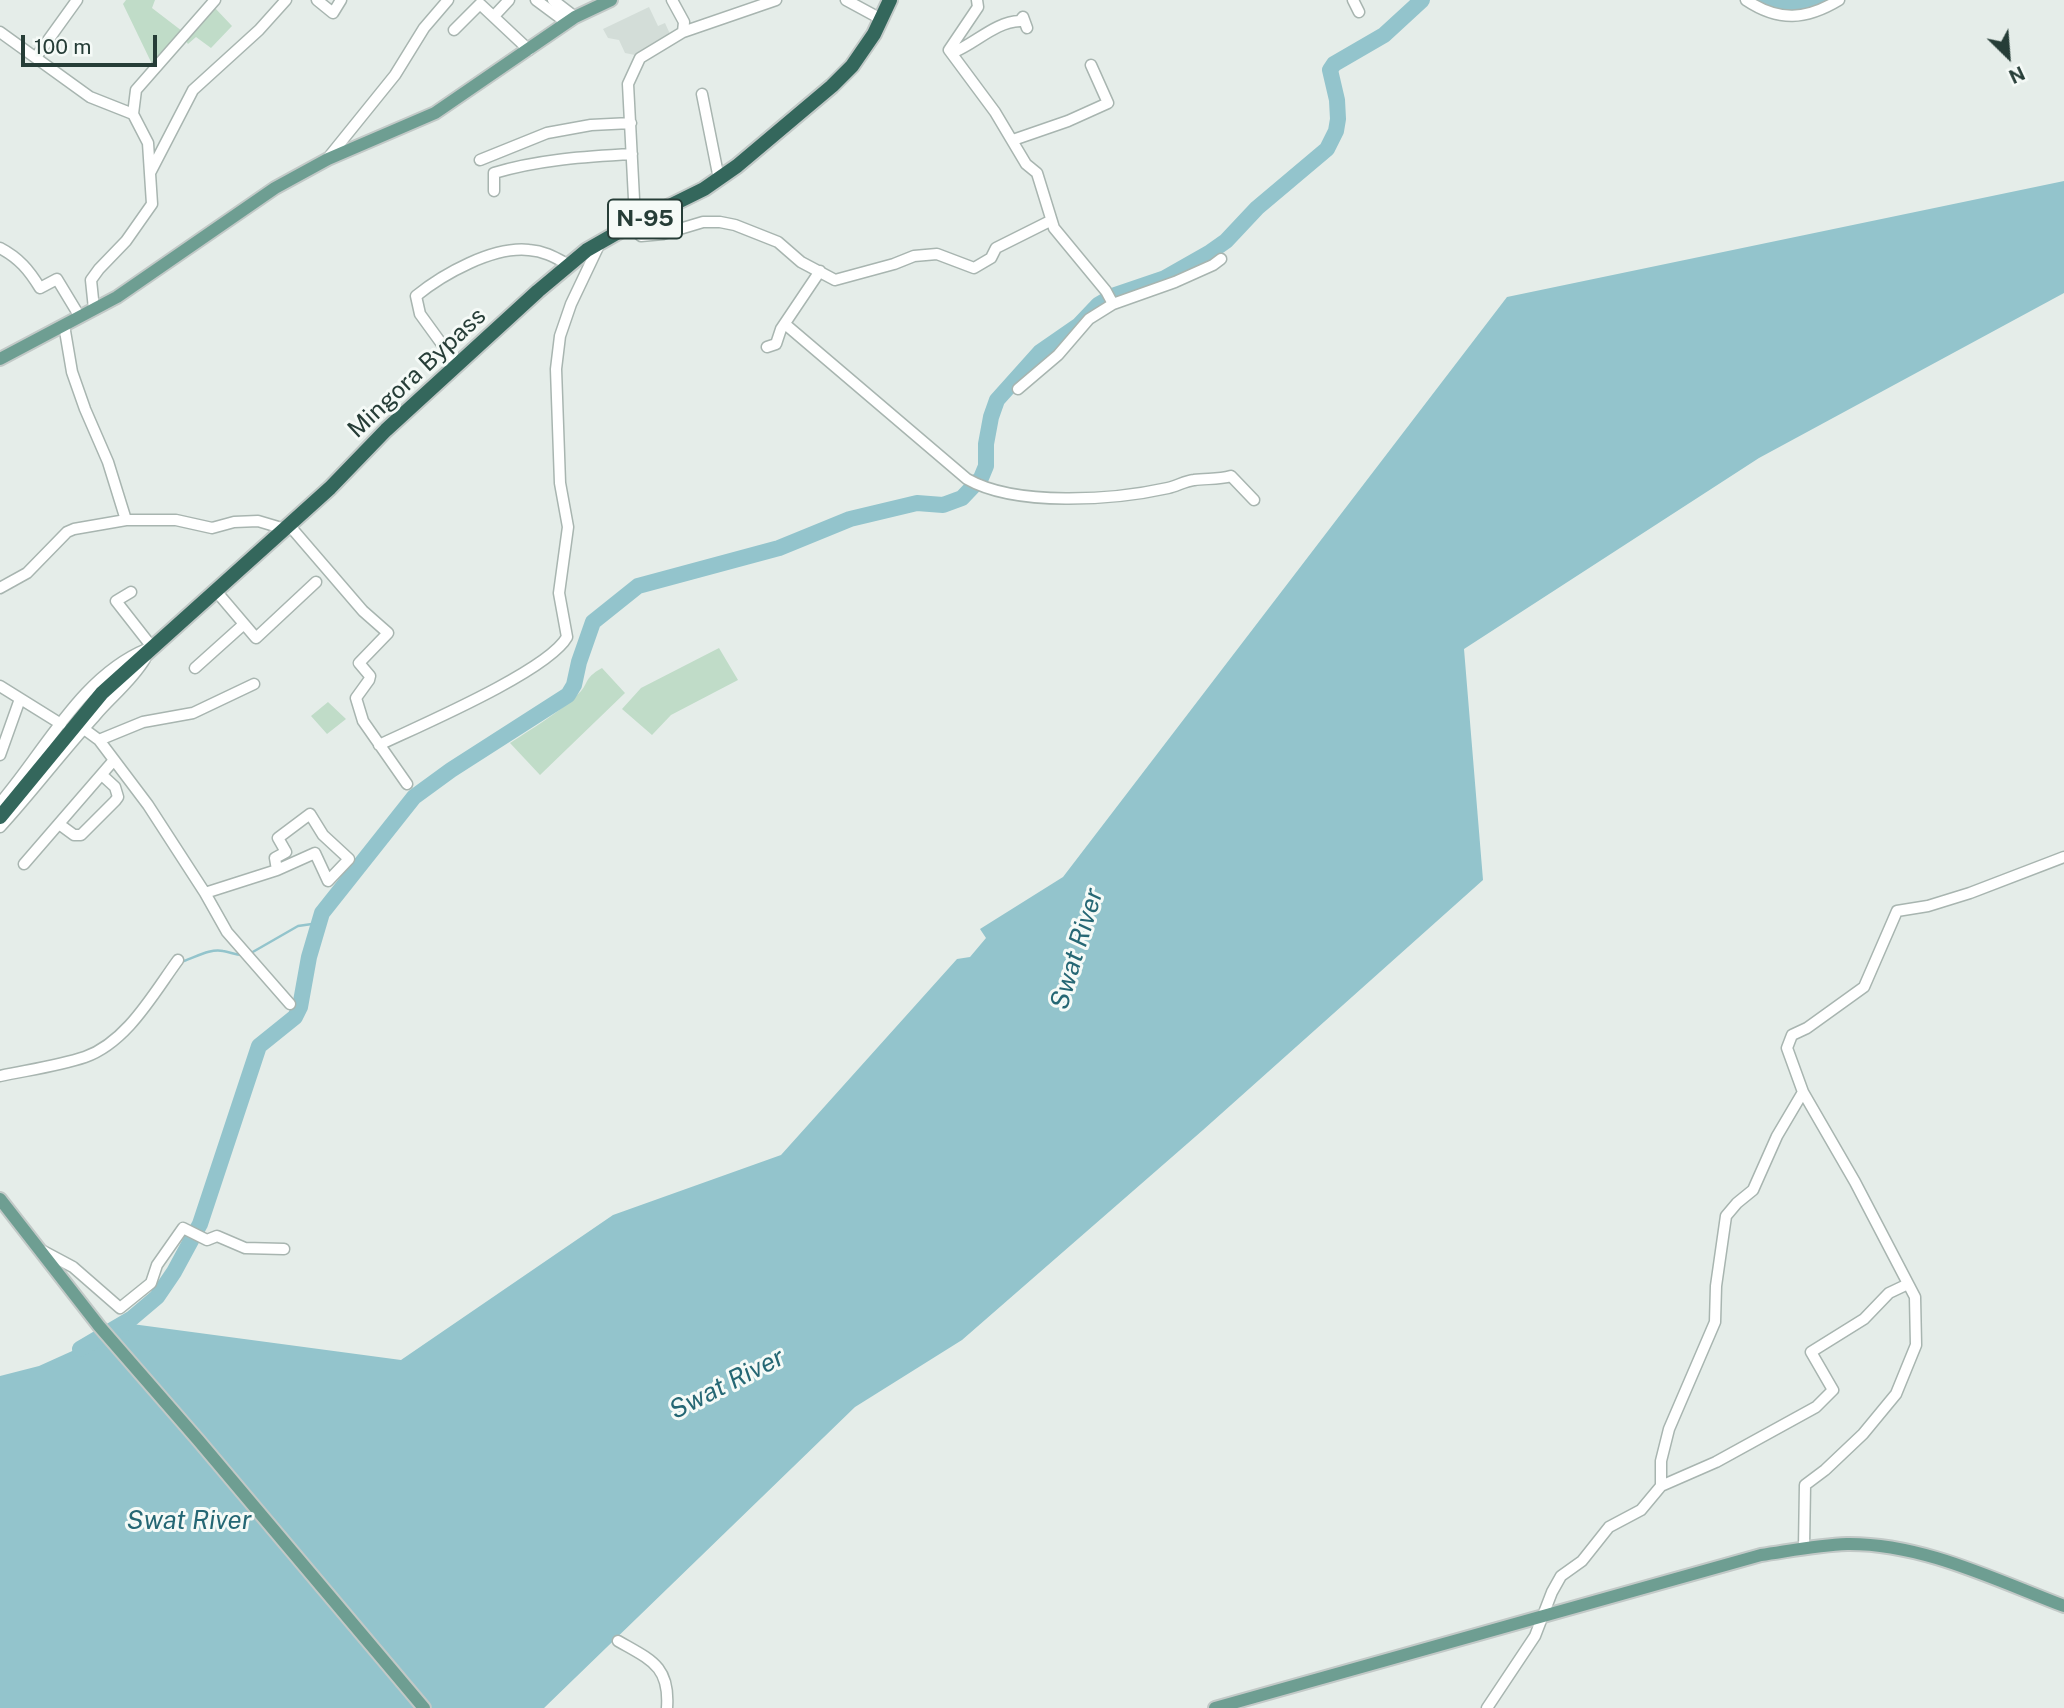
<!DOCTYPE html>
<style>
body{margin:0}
#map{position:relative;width:2064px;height:1708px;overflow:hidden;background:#e5ede9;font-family:"Public Sans",sans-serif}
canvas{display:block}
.north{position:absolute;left:1973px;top:21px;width:70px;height:70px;-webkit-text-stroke:5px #f5faf7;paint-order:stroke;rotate:155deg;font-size:19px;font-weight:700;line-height:28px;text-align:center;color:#263d37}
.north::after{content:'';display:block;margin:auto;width:24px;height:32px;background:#263d37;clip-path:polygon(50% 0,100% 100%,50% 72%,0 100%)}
.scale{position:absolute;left:21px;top:35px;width:136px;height:32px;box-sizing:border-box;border:4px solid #263d37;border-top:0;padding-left:9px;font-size:21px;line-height:24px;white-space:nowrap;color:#263d37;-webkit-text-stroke:5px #f5faf7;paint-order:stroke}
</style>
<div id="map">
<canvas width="2064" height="1708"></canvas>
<div class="north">N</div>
<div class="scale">100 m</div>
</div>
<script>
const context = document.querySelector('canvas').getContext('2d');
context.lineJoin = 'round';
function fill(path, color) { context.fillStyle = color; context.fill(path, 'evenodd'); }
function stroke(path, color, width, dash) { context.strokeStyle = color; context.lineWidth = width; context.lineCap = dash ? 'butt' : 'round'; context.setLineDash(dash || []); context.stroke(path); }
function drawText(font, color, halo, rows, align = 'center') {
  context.font = font + ' "Public Sans",sans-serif'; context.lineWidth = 6; context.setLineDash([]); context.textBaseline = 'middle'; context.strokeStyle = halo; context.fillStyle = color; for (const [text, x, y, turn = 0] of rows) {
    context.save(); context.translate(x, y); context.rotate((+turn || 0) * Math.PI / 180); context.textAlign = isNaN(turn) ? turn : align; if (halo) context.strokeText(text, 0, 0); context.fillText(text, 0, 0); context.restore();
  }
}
fill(new Path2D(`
 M649,7L658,26L665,23L670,34L635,55L625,53L619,40L608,38L603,29Z`), '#d3ddd8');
fill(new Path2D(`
 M126,0H155L152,8L182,31L152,64L123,4Z
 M215,8L232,26L211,48L196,37L188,44L185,40Z
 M719,648L738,680L671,715L652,735L622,709L641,688Z
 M602,668L625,693L540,775L510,743C533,728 557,714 577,695C590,684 582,679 602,668Z
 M328,702L346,719L327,734L311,716Z`), '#c0dcc8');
fill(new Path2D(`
 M2064,181V293L1759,458L1464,649L1483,880L1203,1130L962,1340L855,1407L544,1708H0V1376L39,1366L132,1324L401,1360L613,1215L781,1155L957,959L970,957L986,938L980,929L1063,877L1507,297Z`), '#93c4cc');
stroke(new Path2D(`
 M251,953L298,926L319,923
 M184,961C196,957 211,948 223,951C231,952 236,956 245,955`), '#93c4cc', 2.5);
stroke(new Path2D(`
 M1766,0C1784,5 1804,11 1822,0
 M80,1349L131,1319L157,1297L174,1272L200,1224L259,1046L295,1017L300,1007L309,957L322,913L414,797L451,770L568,695L574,685L579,662L593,622L638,586L779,548L850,519L917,503L943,505L962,498L981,478L986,466V444L991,417L997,400L1040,352L1079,325L1098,305L1115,295L1165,278L1209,253L1226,241L1257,208L1327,149L1336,131L1338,119L1337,100L1330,70L1334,64L1384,35L1422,0`), '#93c4cc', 16);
const minor = new Path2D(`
 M317,0L333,13L341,0
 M536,0L567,23
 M553,0L575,17
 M672,0L684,22L683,32L640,58L628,84L634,199L629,226L641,236L663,234L703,222H720L735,225L778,242L801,262L835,280L894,264L914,256L937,254L974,268L991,258L996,248L1050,221
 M846,0L881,19
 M977,0L978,7L949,50L995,112L1026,164L1037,173L1054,228L1106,291L1113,304
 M1353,0L1359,12
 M1746,0C1779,22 1806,20 1839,0
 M495,15L509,0
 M454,30L480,4L529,50
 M0,32L90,97L133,114
 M683,32L776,0
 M954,52C976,43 995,22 1020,21L1023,17L1027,28
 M36,57L77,0
 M702,94L719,179
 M1013,140L1068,121L1108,103L1091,65
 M328,158L395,75L424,28L448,0
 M480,160L547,133L591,125L631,123
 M150,173L193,90L259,30L286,0
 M494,191V173C540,159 585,157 632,154
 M0,248C19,258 29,270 40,288L57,279L80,317
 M94,309L91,280L99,269L126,241L152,204L148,143L133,114L136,90L215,0
 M785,324L967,479C1016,507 1114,500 1168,488C1177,486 1185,481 1194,480C1206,478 1218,480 1231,476L1254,500
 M64,325L72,372L85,409L108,462L126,520
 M767,347L776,344L781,329L820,271
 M457,365L420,314L416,296C443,274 493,246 529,250C545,251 556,258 569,265
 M1018,389L1058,355L1089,319L1113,304L1175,282L1213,265L1221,259
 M289,525L363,611L388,633L359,663L370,676L369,680L356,698L363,721L407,784
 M0,588L27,573L67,532L74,529L126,520H176L212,528L234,522L258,521L285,529
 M216,591L256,638L316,582
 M131,592L116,601L152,647
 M195,668L244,624
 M0,686L61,724
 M84,729L99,740L148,805L205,893L227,932L290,1004
 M99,740L143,722L193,713L254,684
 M379,745C419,726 548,671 567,637L559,593L568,527L560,483L556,369L560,336L571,304L600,243
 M0,755L20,699
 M0,803C45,751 81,676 147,649
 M59,824L74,835H81L115,801L118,797L115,787L102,775
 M0,827C33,791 62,752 95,716C111,697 132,681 145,659
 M24,864L114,760
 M205,893L277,870L275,858L286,852L278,838L310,814L323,835L349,859L328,881L315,853L277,870
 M0,1076C28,1070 58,1066 85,1057C127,1042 153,994 178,960
 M43,1251L73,1267L120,1308L151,1283L157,1265L183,1228L207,1240L217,1236L245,1248L284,1249
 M1661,1486V1461L1669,1429L1715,1322L1716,1286L1726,1216L1737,1203L1753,1190L1777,1136L1803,1092
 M1804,1548L1805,1485L1825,1470L1863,1434L1896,1394L1916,1345L1915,1297L1855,1182L1803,1092L1787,1048L1792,1035L1807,1028L1864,987L1897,911L1928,906L1970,893L2064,857
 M618,1641C651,1660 670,1666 667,1708
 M1487,1708L1535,1636L1552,1592L1561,1576L1582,1561L1609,1527L1641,1510L1661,1486L1716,1462L1816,1407L1833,1390L1811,1352L1864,1319L1889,1293L1908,1284`);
const major = new Path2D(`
 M0,359L117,297L275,188L328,159L435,113L575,17L611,0
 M0,1199L99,1326L199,1441L424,1708
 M1215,1708L1761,1555C1789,1551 1818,1545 1847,1544C1922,1543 1995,1580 2064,1606`);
const highway = new Path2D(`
 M0,817L102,693L289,525L330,488L386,430L538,291L587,250L629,226L704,189L737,166L832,86L852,66L874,34L890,0`);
stroke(minor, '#a8b5b0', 13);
stroke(major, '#c2c9c7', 16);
stroke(highway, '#c2c9c7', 18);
stroke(minor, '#fff', 10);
stroke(major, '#6e9e92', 12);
stroke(highway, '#34675c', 14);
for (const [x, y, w] of [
 [645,219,74]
]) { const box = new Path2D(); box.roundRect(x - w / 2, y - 19.5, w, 39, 5); context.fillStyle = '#f5faf7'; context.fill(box); stroke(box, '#263d37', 2); }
drawText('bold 23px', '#263d37', null, [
 ["N-95",645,219]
]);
drawText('24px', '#263d37', '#f5faf7', [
 ["Mingora Bypass",417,373,-43]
]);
drawText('italic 26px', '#256774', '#f5faf7', [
 ["Swat River",1077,949,-73],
 ["Swat River",727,1384,-27],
 ["Swat River",189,1521]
]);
</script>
